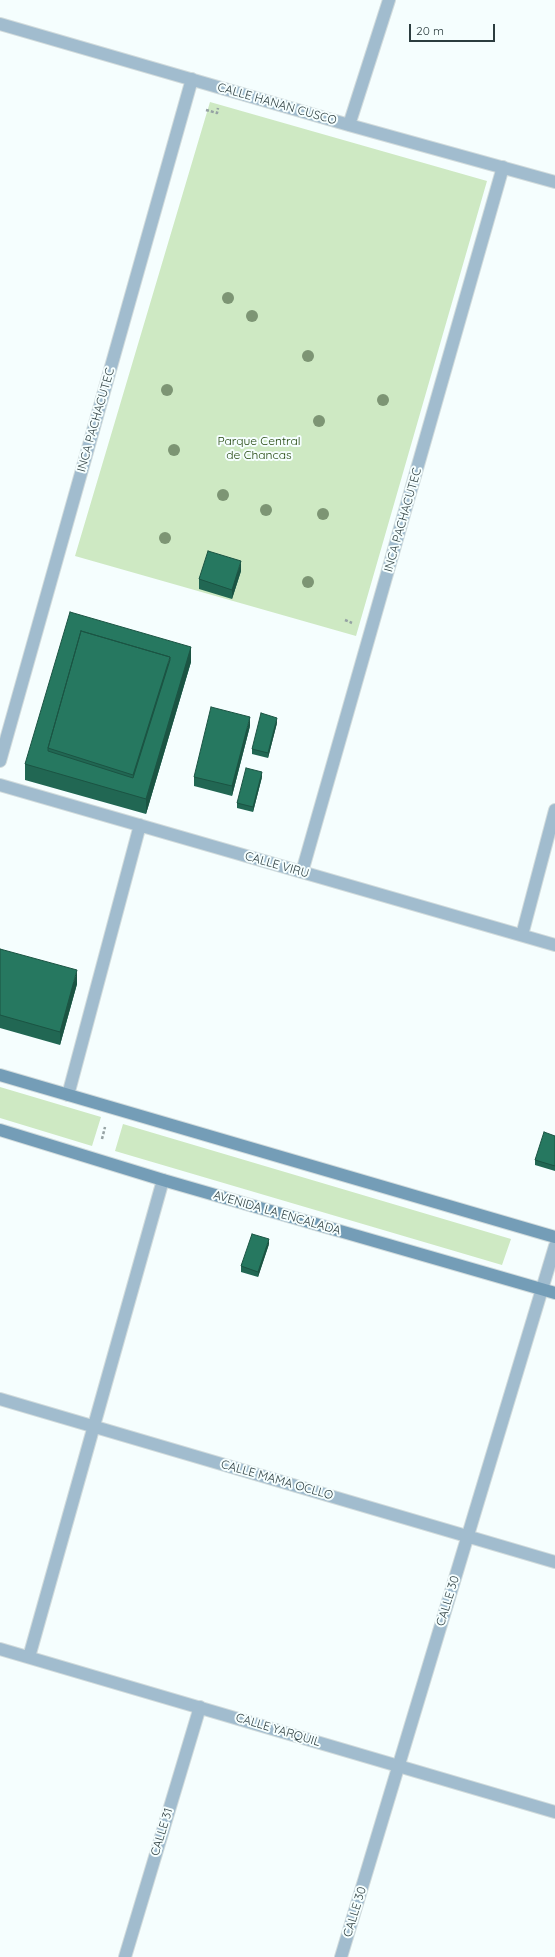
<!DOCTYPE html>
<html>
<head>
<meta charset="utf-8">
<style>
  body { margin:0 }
  #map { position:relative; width:555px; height:1957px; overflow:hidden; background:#f5fefe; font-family:Quicksand,sans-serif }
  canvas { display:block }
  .scale { position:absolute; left:409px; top:24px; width:86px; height:18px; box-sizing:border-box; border:2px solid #2c3d3f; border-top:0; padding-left:5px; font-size:12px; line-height:14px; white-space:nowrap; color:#2c3d3f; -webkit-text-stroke:3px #f5fefe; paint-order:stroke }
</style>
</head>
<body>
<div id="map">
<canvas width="555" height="1957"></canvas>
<div class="scale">20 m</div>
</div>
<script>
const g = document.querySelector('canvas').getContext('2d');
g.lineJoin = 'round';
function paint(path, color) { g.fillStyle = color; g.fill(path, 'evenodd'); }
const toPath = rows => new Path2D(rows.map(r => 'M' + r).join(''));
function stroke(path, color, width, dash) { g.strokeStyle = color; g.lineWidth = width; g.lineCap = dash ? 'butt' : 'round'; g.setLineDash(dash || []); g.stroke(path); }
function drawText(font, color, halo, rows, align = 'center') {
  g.font = font + ' Quicksand,sans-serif'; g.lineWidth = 4; g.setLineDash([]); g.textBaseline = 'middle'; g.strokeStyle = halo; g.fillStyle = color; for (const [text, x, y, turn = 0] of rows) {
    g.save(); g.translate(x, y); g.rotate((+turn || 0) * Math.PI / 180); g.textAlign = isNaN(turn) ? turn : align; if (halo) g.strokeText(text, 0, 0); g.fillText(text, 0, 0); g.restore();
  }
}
paint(toPath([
  [210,102,487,181,356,636,75,556],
  [0,1087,101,1117,92,1146,0,1118],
  [123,1124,511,1239,502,1265,115,1151]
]), '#cee9c3');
const street = toPath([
  [0,24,349,125,555,182],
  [349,125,389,0],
  [0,761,192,79],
  [0,785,555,945],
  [302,872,503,167],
  [522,935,555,810],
  [68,1095,140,825],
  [0,1399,555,1562],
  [0,1649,555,1812],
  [29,1657,163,1180],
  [125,1957,200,1707],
  [341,1957,555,1246]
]);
const secondary = toPath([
  [0,1075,555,1237],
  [0,1130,163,1180,555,1293]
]);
stroke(street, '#d1dbdc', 14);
stroke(secondary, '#d1dbdc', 14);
stroke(toPath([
  [206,110,217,113,218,108],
  [345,620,352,623],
  [102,1139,105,1127]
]), '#95a2a3', 2.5, [3, 2]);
stroke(street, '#a1bcce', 12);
stroke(secondary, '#749db7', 12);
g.fillStyle = '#7d9574';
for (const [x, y] of [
  [228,298],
  [252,316],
  [308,356],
  [167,390],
  [383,400],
  [319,421],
  [174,450],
  [223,495],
  [266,510],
  [323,514],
  [165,538],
  [308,582]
]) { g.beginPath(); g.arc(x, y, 6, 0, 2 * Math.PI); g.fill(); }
paint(toPath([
  [241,571,232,599,199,589,199,579],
  [191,647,191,662,146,814,25,780,25,764],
  [277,723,268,758,252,754,252,749],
  [250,726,232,796,194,786,194,777],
  [262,777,253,812,237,808,237,803],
  [0,949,77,984,60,1045,0,1028],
  [555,1136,555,1171,535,1165,535,1160],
  [269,1244,258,1277,241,1272,241,1266]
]), '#216753');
paint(toPath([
  [241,561,241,571,232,599,232,590],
  [191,647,191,662,146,814,146,799],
  [170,657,170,676,133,794,133,775],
  [250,717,250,726,232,796,232,786],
  [277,718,277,723,268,758,268,753],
  [262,772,262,777,253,812,253,807],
  [77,970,77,984,60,1045,60,1032],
  [269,1239,269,1244,258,1277,258,1272]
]), '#1b5443');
const building = toPath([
  [208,551,241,561,232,590,199,579,208,551],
  [70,612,191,647,146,799,25,764,70,612],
  [81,631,170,657,170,660,133,778,48,751,48,748,81,631],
  [81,631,170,657,133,775,48,748,81,631],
  [211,707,250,717,232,786,194,777,211,707],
  [261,713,277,718,268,753,252,749,261,713],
  [246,768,262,772,253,807,237,803,246,768],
  [0,949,77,970,60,1032,0,1015,0,949],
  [544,1132,555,1136,555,1166,535,1160,544,1132],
  [252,1234,269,1239,258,1272,241,1266,252,1234]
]);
paint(building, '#267860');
stroke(building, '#1b5443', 1);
drawText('12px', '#2c3d3f', '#f5fefe', [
  ["CALLE HANAN CUSCO",277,104,16],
  ["INCA PACHACUTEC",96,420,-74],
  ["INCA PACHACUTEC",403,520,-74],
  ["CALLE VIRU",277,865,16],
  ["AVENIDA LA ENCALADA",277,1213,16],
  ["CALLE MAMA OCLLO",277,1480,16],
  ["CALLE 30",448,1601,-73],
  ["CALLE YARQUIL",278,1730,17],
  ["CALLE 31",162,1832,-73],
  ["CALLE 30",355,1912,-73]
]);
drawText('12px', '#1a3f04', '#f5fefe', [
  ["Parque Central",259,441],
  ["de Chancas",259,455]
]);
</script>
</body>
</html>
